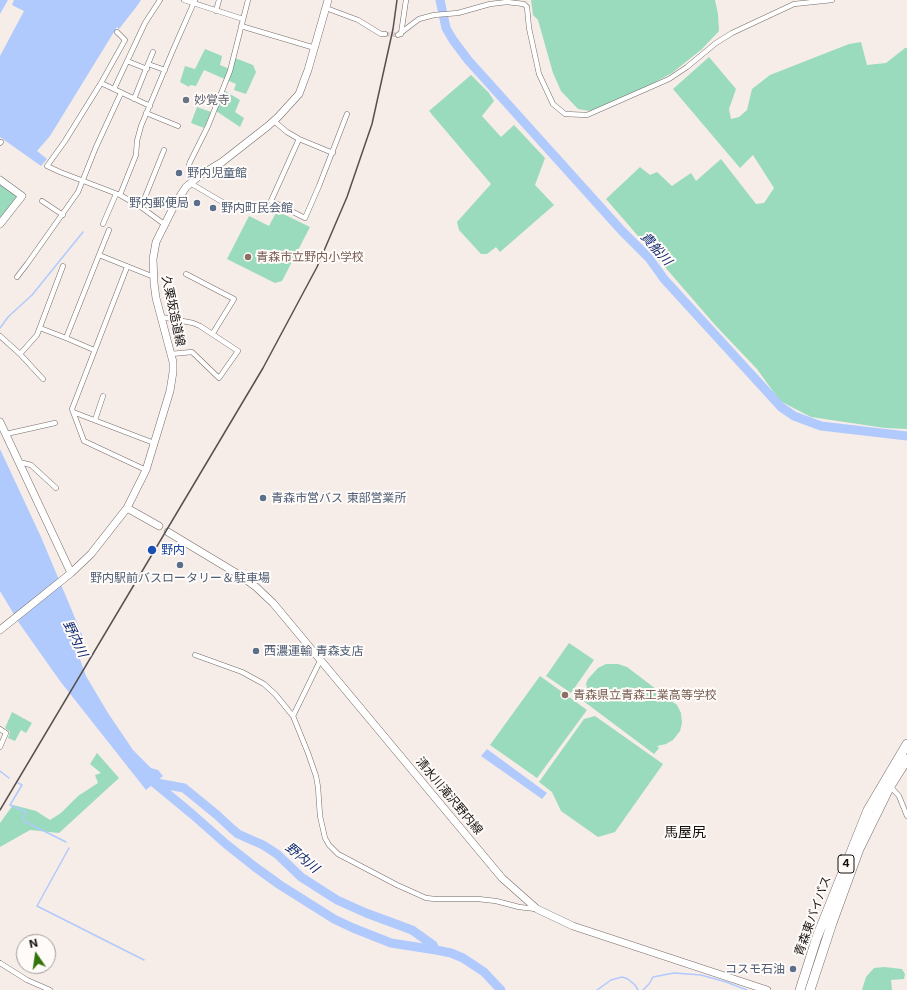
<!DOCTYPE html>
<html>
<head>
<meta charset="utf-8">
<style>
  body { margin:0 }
  #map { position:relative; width:907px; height:990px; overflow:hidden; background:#f6ece8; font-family:Inter,sans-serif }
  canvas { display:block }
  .north { position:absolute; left:16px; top:934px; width:40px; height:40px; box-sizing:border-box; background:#fffbf9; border:1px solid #a19d9b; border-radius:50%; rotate:347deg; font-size:11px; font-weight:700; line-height:16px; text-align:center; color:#13100f }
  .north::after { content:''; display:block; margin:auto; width:14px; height:18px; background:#33730d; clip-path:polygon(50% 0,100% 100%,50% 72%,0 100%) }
</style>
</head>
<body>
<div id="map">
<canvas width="907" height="990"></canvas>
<div class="north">N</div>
</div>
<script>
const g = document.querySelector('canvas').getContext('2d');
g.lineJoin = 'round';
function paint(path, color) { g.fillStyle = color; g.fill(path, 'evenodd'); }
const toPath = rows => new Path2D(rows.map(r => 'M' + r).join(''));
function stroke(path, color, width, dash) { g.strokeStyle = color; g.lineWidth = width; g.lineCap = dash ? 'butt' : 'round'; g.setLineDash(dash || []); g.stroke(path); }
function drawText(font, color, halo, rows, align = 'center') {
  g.font = font + ' Inter,"Noto Sans JP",sans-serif'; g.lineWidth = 4; g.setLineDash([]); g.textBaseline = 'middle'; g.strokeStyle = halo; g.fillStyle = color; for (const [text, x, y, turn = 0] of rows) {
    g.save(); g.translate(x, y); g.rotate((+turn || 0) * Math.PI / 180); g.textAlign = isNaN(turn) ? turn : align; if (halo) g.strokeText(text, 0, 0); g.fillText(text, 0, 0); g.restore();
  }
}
paint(toPath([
  [531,0,715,0,718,14,719,31,702,49,672,73,639,91,605,106,590,111,578,109,561,91,553,73,538,20,533,15],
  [861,42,867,65,886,63,905,48,907,48,907,429,885,428,811,417,780,401,757,369,716,326,606,199,640,167,650,175,657,172,672,186,691,173,696,181,721,159,756,204,764,203,774,188,753,155,740,168,673,89,709,57,736,89,729,109,731,119,739,117,747,110,752,89,770,75,849,44],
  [205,49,222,56,220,65,232,70,235,58,253,65,256,72,246,94,234,90,236,84,204,70,196,86,190,85,189,87,180,82,185,66,195,69],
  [471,75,489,93,494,101,482,116,501,137,514,125,545,158,535,185,554,205,500,252,496,247,487,254,481,254,459,230,457,222,491,184,429,111],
  [225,91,240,100,235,112,244,118,240,127,216,111],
  [197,107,211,112,204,128,191,123],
  [0,183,16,195,17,198,0,220],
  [277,211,310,227,282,281,275,283,227,259,249,216,269,226],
  [569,643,594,660,571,693,546,676],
  [606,664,618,664,627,667,677,705,681,713,682,723,680,731,673,740,666,744,657,746,659,748,654,754,582,700,589,695,586,684,588,679,598,668],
  [540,676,587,710,537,778,490,745],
  [12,712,32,723,26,733,21,730,15,741,8,738,10,732,5,728],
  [595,716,663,764,615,832,598,837,561,811,552,792,539,782,584,719],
  [97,753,119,778,59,833,30,830,0,847,0,823,13,805,36,811,50,820,61,813,78,796,98,783,95,775,101,773,90,764],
  [884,967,902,969,905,974,904,979,891,980,892,990,862,990,866,977,874,968]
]), '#9adbbd');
paint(toPath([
  [0,0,141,0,137,6,119,29,117,27,50,136,37,151,47,159,41,166,0,137],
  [0,449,41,537,83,637,83,643,77,651,86,676,108,713,133,750,151,768,158,770,163,776,146,790,60,681,19,623,0,591],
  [487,749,547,793,542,799,481,756]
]), '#b1cafd');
paint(toPath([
  [8,0,14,0,12,5,24,11,0,56,0,14]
]), '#f6ece8');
stroke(toPath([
  [0,328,8,317,32,295,83,232],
  [0,771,9,778],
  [18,783,22,785,10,805,26,812,23,817,24,821,66,842],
  [69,848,37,906,144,960],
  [597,990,611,980,622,977,628,979,635,985,638,990],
  [643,990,649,984,653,977,674,973,701,975,726,982,747,990]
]), '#b1cafd', 1.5);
stroke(toPath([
  [440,0,446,28,453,40,468,60,622,231,649,258,664,279,781,407,794,416,821,426,907,436],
  [146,776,192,814,226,844,255,867,280,885,334,919,353,928,391,943,436,950,451,953,463,958,484,972,501,990],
  [157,783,184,788,217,815,231,828,238,834,263,845,277,854,301,877,337,900,366,913,412,930,433,945,436,950]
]), '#b1cafd', 9);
stroke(toPath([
  [385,34,398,35]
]), '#d4cbc7', 4.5, [4.5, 2]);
const street = toPath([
  [184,0,243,19],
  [326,8,358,20,381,34,385,34],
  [216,11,219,0],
  [241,26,315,48],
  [401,34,406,0],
  [398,35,419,19,434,15,458,13,490,4,507,2,524,4,527,7,529,28,539,74,553,104,565,114,587,115,669,79,687,67,716,43,732,33,794,4,832,0],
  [127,61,147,69],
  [148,64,153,52],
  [101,83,125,40,117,32],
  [114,89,145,23,160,0],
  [134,99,148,64,165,70],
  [150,106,101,83,65,141,47,166,60,172,120,195,141,207,164,224],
  [146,113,178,126],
  [274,121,287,132,299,139,333,153],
  [299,139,271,201,305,218,319,186,347,114],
  [0,143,1,142],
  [194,180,189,165,190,162,208,126,230,71,248,0],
  [190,183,231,207],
  [120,195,136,155,137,141,141,126,173,50,195,0],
  [42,201,63,215],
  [141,207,164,150],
  [103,224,116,194],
  [99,255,109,230],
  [127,267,72,409,84,441,146,470],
  [186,274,234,299,213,333],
  [17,277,27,264,78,192,96,147,121,93],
  [161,317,193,323,200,326,238,351,219,378,192,352,171,354],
  [40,328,66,338,94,350],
  [0,336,20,354,43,379],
  [66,338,99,255,149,275,154,276],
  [20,354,37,335,63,266],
  [73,412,154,443],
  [95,420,103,396],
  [6,434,55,423],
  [19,462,31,465,56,488],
  [195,655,242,672,264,684,275,694,293,716,308,753,316,776,318,787,320,816,325,838,329,845,338,854,397,885,426,898,435,899,478,899,496,901,519,907,536,909],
  [293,716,320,661],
  [0,729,6,733,0,747],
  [890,786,899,796,907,816],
  [0,963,27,980,50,990]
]);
const secondary = toPath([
  [0,180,22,196,0,224],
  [0,422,71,573],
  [127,508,159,526],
  [168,532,241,576,256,587,273,603,502,878,537,909,573,926,767,990],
  [0,630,71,573,91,554,127,508,146,470,170,391,173,372,173,362,156,298,154,283,153,259,156,242,175,204,186,187,199,176,222,162,268,126,278,117,299,94,308,70,328,0]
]);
const highway = toPath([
  [800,990,817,937,868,810,907,744],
  [810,990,832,923,859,849,890,786,907,759]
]);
stroke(street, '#756c69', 5.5);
stroke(secondary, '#756c69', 8);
stroke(highway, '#756c69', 10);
stroke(street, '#fff', 4.5);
stroke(secondary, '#fff', 7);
stroke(highway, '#fff', 9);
stroke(toPath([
  [0,810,263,368,317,267,347,197,372,124,393,29,397,0]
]), '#565150', 1.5);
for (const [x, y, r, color] of [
  [186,100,4,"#6b7280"],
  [179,173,4,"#5c6f8a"],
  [197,203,4,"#5c6f8a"],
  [213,208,4,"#5c6f8a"],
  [248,257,4,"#8d6e63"],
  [263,498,4,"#5c6f8a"],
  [152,550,5,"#1a4fb4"],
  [180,565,4,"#5c6f8a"],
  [256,651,4,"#5c6f8a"],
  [565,695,4,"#8d6e63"],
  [793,969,4,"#5c6f8a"]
]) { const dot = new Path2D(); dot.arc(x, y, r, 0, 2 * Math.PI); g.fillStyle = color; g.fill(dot); stroke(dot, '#fffbf9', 1.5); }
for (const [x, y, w] of [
  [846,864,16]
]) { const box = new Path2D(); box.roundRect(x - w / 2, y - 9, w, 18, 3); g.fillStyle = '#fffbf9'; g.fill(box); stroke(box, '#13100f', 1); }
drawText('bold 11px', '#13100f', null, [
  ["4",846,864]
]);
drawText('12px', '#5b616d', '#fffbf9', [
  ["妙覚寺",194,100]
], 'left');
drawText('12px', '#4e5e75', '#fffbf9', [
  ["野内児童館",187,173],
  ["野内郵便局",189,203,"right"],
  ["野内町民会館",221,208],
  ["青森市営バス 東部営業所",271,498],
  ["野内駅前バスロータリー＆駐車場",180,578,"center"],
  ["西濃運輸 青森支店",264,651],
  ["コスモ石油",785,969,"right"]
], 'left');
drawText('12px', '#785e54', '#fffbf9', [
  ["青森市立野内小学校",256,257],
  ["青森県立青森工業高等学校",573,695]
], 'left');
drawText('12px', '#13100f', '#fffbf9', [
  ["久栗坂造道線",173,311,78],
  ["清水川滝沢野内線",449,796,50],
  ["青森東バイパス",813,916,-70]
]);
drawText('12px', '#164399', '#fffbf9', [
  ["野内",161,550]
], 'left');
drawText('italic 13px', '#0d276d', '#fffbf9', [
  ["貴船川",656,249,48],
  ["野内川",75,639,64],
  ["野内川",302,858,39]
]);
drawText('14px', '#13100f', '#fffbf9', [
  ["馬屋尻",685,833]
]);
</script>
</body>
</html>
